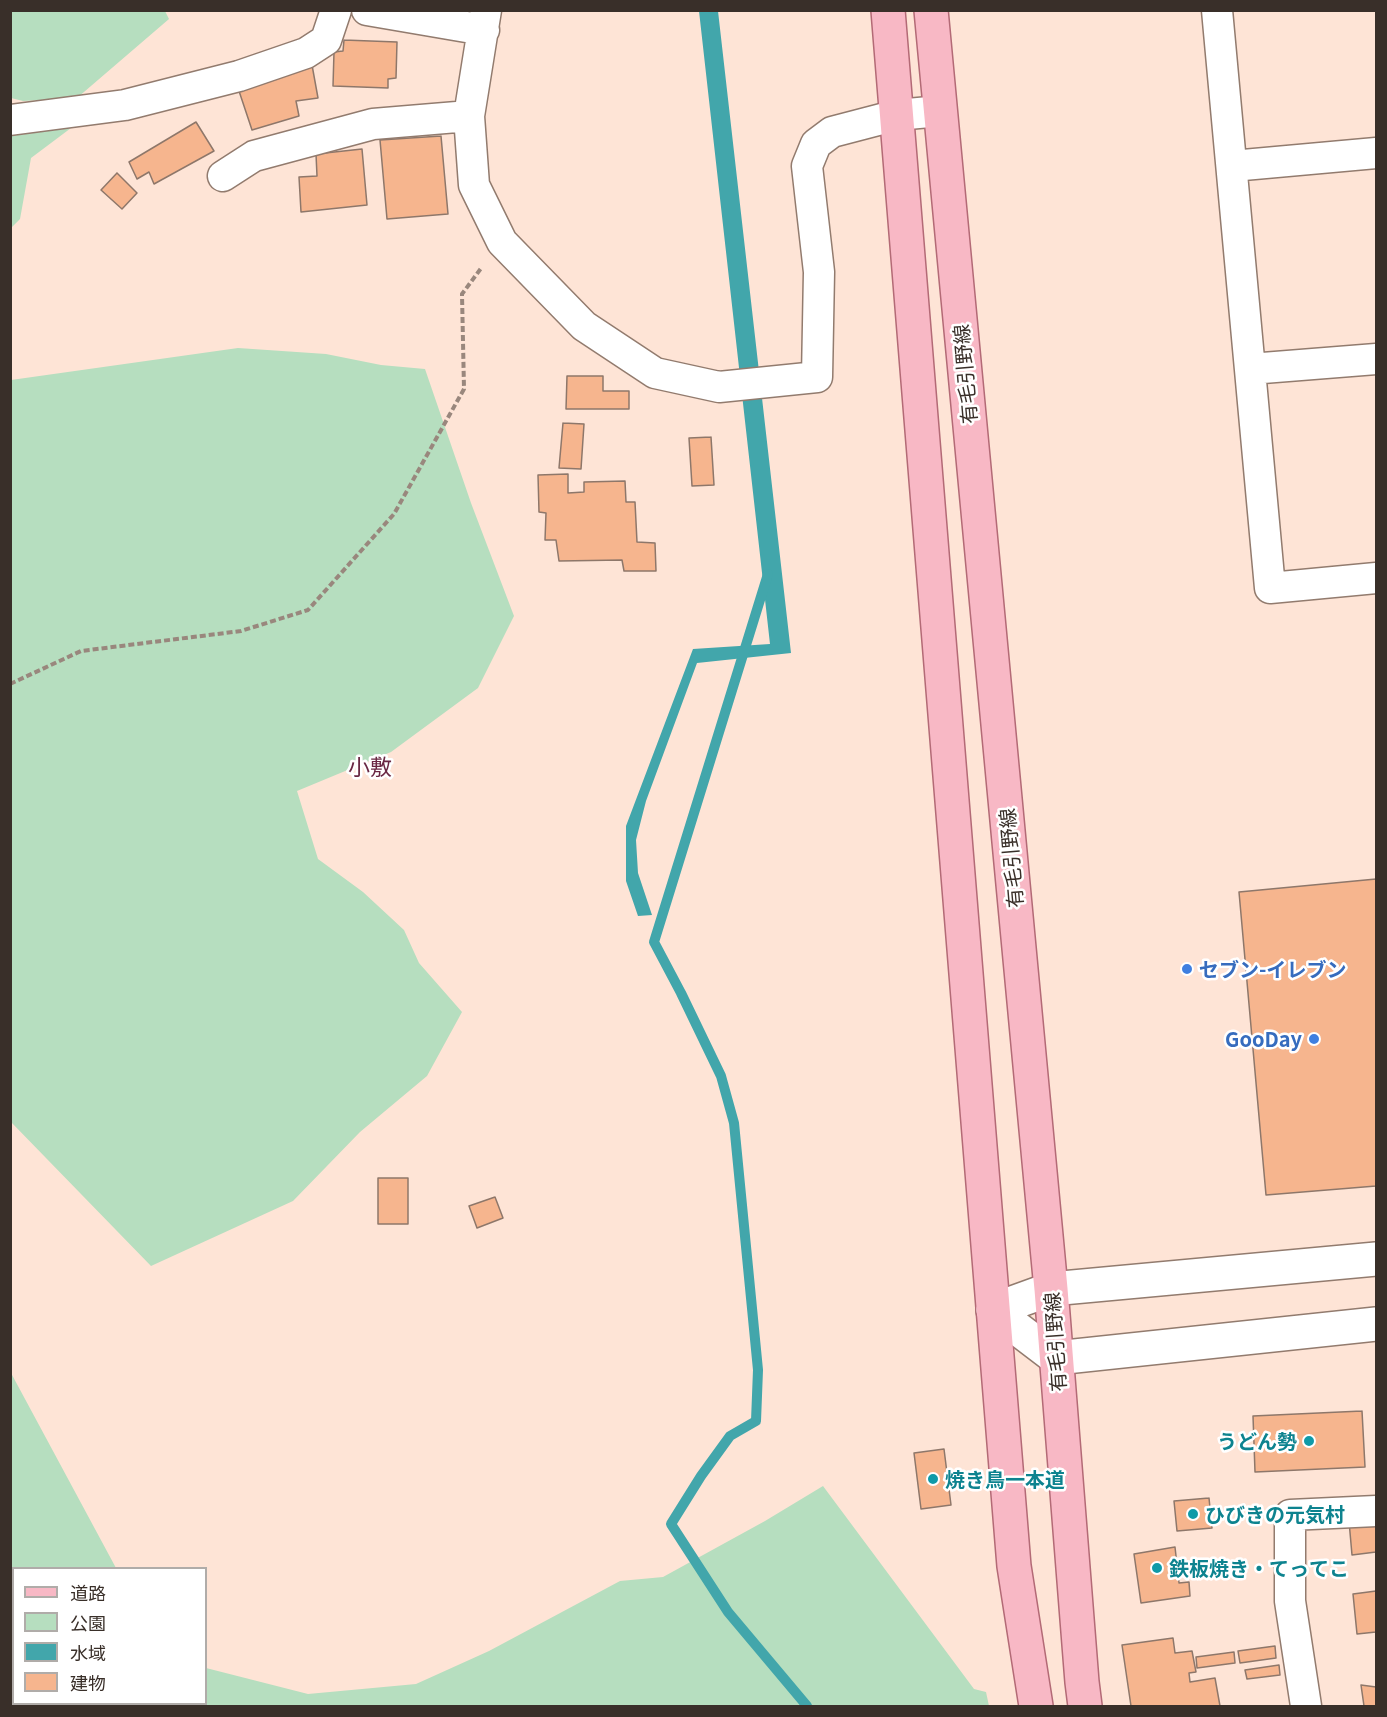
<!DOCTYPE html>
<html>
<head>
<meta charset="utf-8">
<style>
  body { margin:0 }
  #map { position:relative; width:1387px; height:1717px; overflow:hidden; background:#fee4d6; font-family:Georgia,"Noto Sans JP",serif }
  canvas { display:block }
  .frame { position:absolute; inset:0; border:12px solid #392f29; pointer-events:none }
  .legend { position:absolute; left:12px; top:1567px; width:195px; height:138px; box-sizing:border-box; background:#fff; border:2px solid #b0aca9; margin:0; padding:8px 10px; list-style:none; font-size:18px; color:#392f29 }
  .legend li { display:flex; align-items:center; gap:12px; height:30px }
  .legend b { width:30px; border:2px solid #b0aca9 }
</style>
</head>
<body>
<div id="map">
<canvas width="1387" height="1717"></canvas>
<div class="frame"></div>
<ul class="legend">
<li><b style="height:8px;background:#f8b8c5"></b>道路</li>
<li><b style="height:16px;background:#b6debf"></b>公園</li>
<li><b style="height:16px;background:#42a6ab"></b>水域</li>
<li><b style="height:16px;background:#f6b58e"></b>建物</li>
</ul>
</div>
<script>
const g = document.querySelector('canvas').getContext('2d');
g.lineJoin = 'round';
function paint(path, color) { g.fillStyle = color; g.fill(path, 'evenodd'); }
const toPath = rows => new Path2D(rows.map(r => 'M' + r).join(''));
function stroke(path, color, width, dash) { g.strokeStyle = color; g.lineWidth = width; g.lineCap = dash ? 'butt' : 'round'; g.setLineDash(dash || []); g.stroke(path); }
function drawText(font, color, halo, rows, align = 'center') {
  g.font = font + ' Georgia,"Noto Sans JP",serif'; g.lineWidth = 5; g.setLineDash([]); g.textBaseline = 'middle'; g.strokeStyle = halo; g.fillStyle = color; for (const [text, x, y, turn = 0] of rows) {
    g.save(); g.translate(x, y); g.rotate((+turn || 0) * Math.PI / 180); g.textAlign = isNaN(turn) ? turn : align; if (halo) g.strokeText(text, 0, 0); g.fillText(text, 0, 0); g.restore();
  }
}
paint(toPath([
  [11,11,165,11,169,19,77,98,23,101,11,98],
  [71,128,31,158,20,219,11,228,11,136],
  [238,348,326,354,381,365,425,369,471,503,514,616,478,688,391,752,297,791,318,859,363,892,404,930,419,963,462,1012,427,1076,360,1132,293,1201,151,1266,11,1122,11,380],
  [11,1373,116,1568,14,1568,14,1704,206,1704,206,1668,308,1694,416,1684,489,1651,620,1581,663,1577,765,1521,823,1486,974,1689,986,1692,989,1706,11,1706]
]), '#b6debf');
paint(toPath([
  [699,11,718,11,791,653,697,663,646,801,636,840,638,873,652,915,638,916,626,881,626,826,693,649,770,644]
]), '#42a6ab');
stroke(toPath([
  [768,574,654,942,681,993,721,1076,734,1123,758,1370,756,1421,730,1436,701,1476,671,1524,728,1612,807,1706]
]), '#42a6ab', 10);
const building = toPath([
  [344,40,397,42,396,78,388,79,388,88,333,86,334,52,343,51,344,40],
  [312,65,318,98,296,101,299,116,252,130,237,85,312,65],
  [196,122,214,151,154,184,149,172,137,179,129,162,196,122],
  [441,136,448,214,387,219,380,140,441,136],
  [362,149,367,205,301,212,299,177,317,176,316,154,362,149],
  [117,173,137,193,122,209,101,190,117,173],
  [567,376,603,376,603,391,629,391,629,409,566,409,567,376],
  [563,423,584,424,581,469,559,468,563,423],
  [711,437,714,485,692,486,689,438,711,437],
  [568,474,568,493,584,492,584,482,625,481,626,502,635,502,637,542,655,543,656,571,624,571,622,560,559,561,556,540,545,540,546,513,539,512,538,475,568,474],
  [1376,879,1376,1186,1266,1195,1239,892,1376,879],
  [378,1178,408,1178,408,1224,378,1224,378,1178],
  [495,1197,503,1218,477,1228,469,1206,495,1197],
  [1362,1411,1365,1467,1255,1472,1253,1416,1362,1411],
  [944,1449,951,1505,921,1509,914,1453,944,1449],
  [1209,1498,1212,1528,1177,1531,1174,1501,1209,1498],
  [1376,1507,1376,1552,1352,1555,1348,1510,1376,1507],
  [1175,1547,1179,1583,1189,1582,1190,1596,1141,1603,1134,1554,1175,1547],
  [1376,1591,1376,1632,1357,1634,1353,1594,1376,1591],
  [1173,1638,1175,1653,1192,1651,1196,1672,1189,1673,1190,1682,1215,1678,1220,1706,1131,1706,1122,1645,1173,1638],
  [1275,1646,1276,1658,1240,1663,1238,1651,1275,1646],
  [1234,1652,1235,1663,1197,1668,1196,1657,1234,1652],
  [1279,1665,1280,1675,1247,1679,1245,1670,1279,1665],
  [1361,1685,1376,1687,1376,1706,1364,1706,1361,1685]
]);
paint(building, '#f6b58e');
stroke(building, '#8e776a', 1.5);
const minor = toPath([
  [367,10,484,30],
  [486,10,469,116,474,185,502,242,584,326,655,373,719,387,817,377,819,272,807,166,816,144,832,132,897,115,940,111],
  [1217,10,1270,588,1376,578],
  [10,120,125,105,239,76,306,53,326,40,336,10],
  [1232,166,1376,153],
  [223,176,254,156,373,124,469,116],
  [1250,369,1376,359],
  [1306,1706,1290,1601,1290,1515,1376,1511]
]);
const tertiary = toPath([
  [993,1310,1056,1358,1376,1324],
  [993,1310,1051,1289,1376,1259]
]);
const primary = toPath([
  [888,10,1014,1566,1036,1706],
  [931,10,1051,1289,1082,1682,1085,1706]
]);
stroke(minor, '#927b6e', 33);
stroke(tertiary, '#927b6e', 36);
stroke(primary, '#b36a76', 36);
stroke(toPath([
  [10,684,81,651,241,631,308,610,394,514,464,389,462,294,482,267]
]), '#99877d', 4, [6, 3]);
stroke(minor, '#fff', 30);
stroke(tertiary, '#fff', 33);
stroke(primary, '#f8b8c5', 33);
for (const [x, y, r, color] of [
  [1187,969,6,"#3f7fe0"],
  [1314,1039,6,"#3f7fe0"],
  [1309,1441,6,"#0f9aa8"],
  [933,1479,6,"#0f9aa8"],
  [1193,1514,6,"#0f9aa8"],
  [1157,1568,6,"#0f9aa8"]
]) { const dot = new Path2D(); dot.arc(x, y, r, 0, 2 * Math.PI); g.fillStyle = color; g.fill(dot); stroke(dot, '#fff', 2); }
drawText('20px', '#392f29', '#fff', [
  ["有毛引野線",965,374,-95],
  ["有毛引野線",1011,858,-95],
  ["有毛引野線",1055,1342,-94]
]);
drawText('bold 20px', '#366cbe', '#fff', [
  ["セブン-イレブン",1199,969],
  ["GooDay",1302,1039,"right"]
], 'left');
drawText('bold 20px', '#0d838f', '#fff', [
  ["うどん勢",1297,1441,"right"],
  ["焼き鳥一本道",945,1479],
  ["ひびきの元気村",1205,1514],
  ["鉄板焼き・てってこ",1169,1568]
], 'left');
drawText('22px', '#692743', '#fff', [
  ["小敷",370,767]
]);
</script>
</body>
</html>
